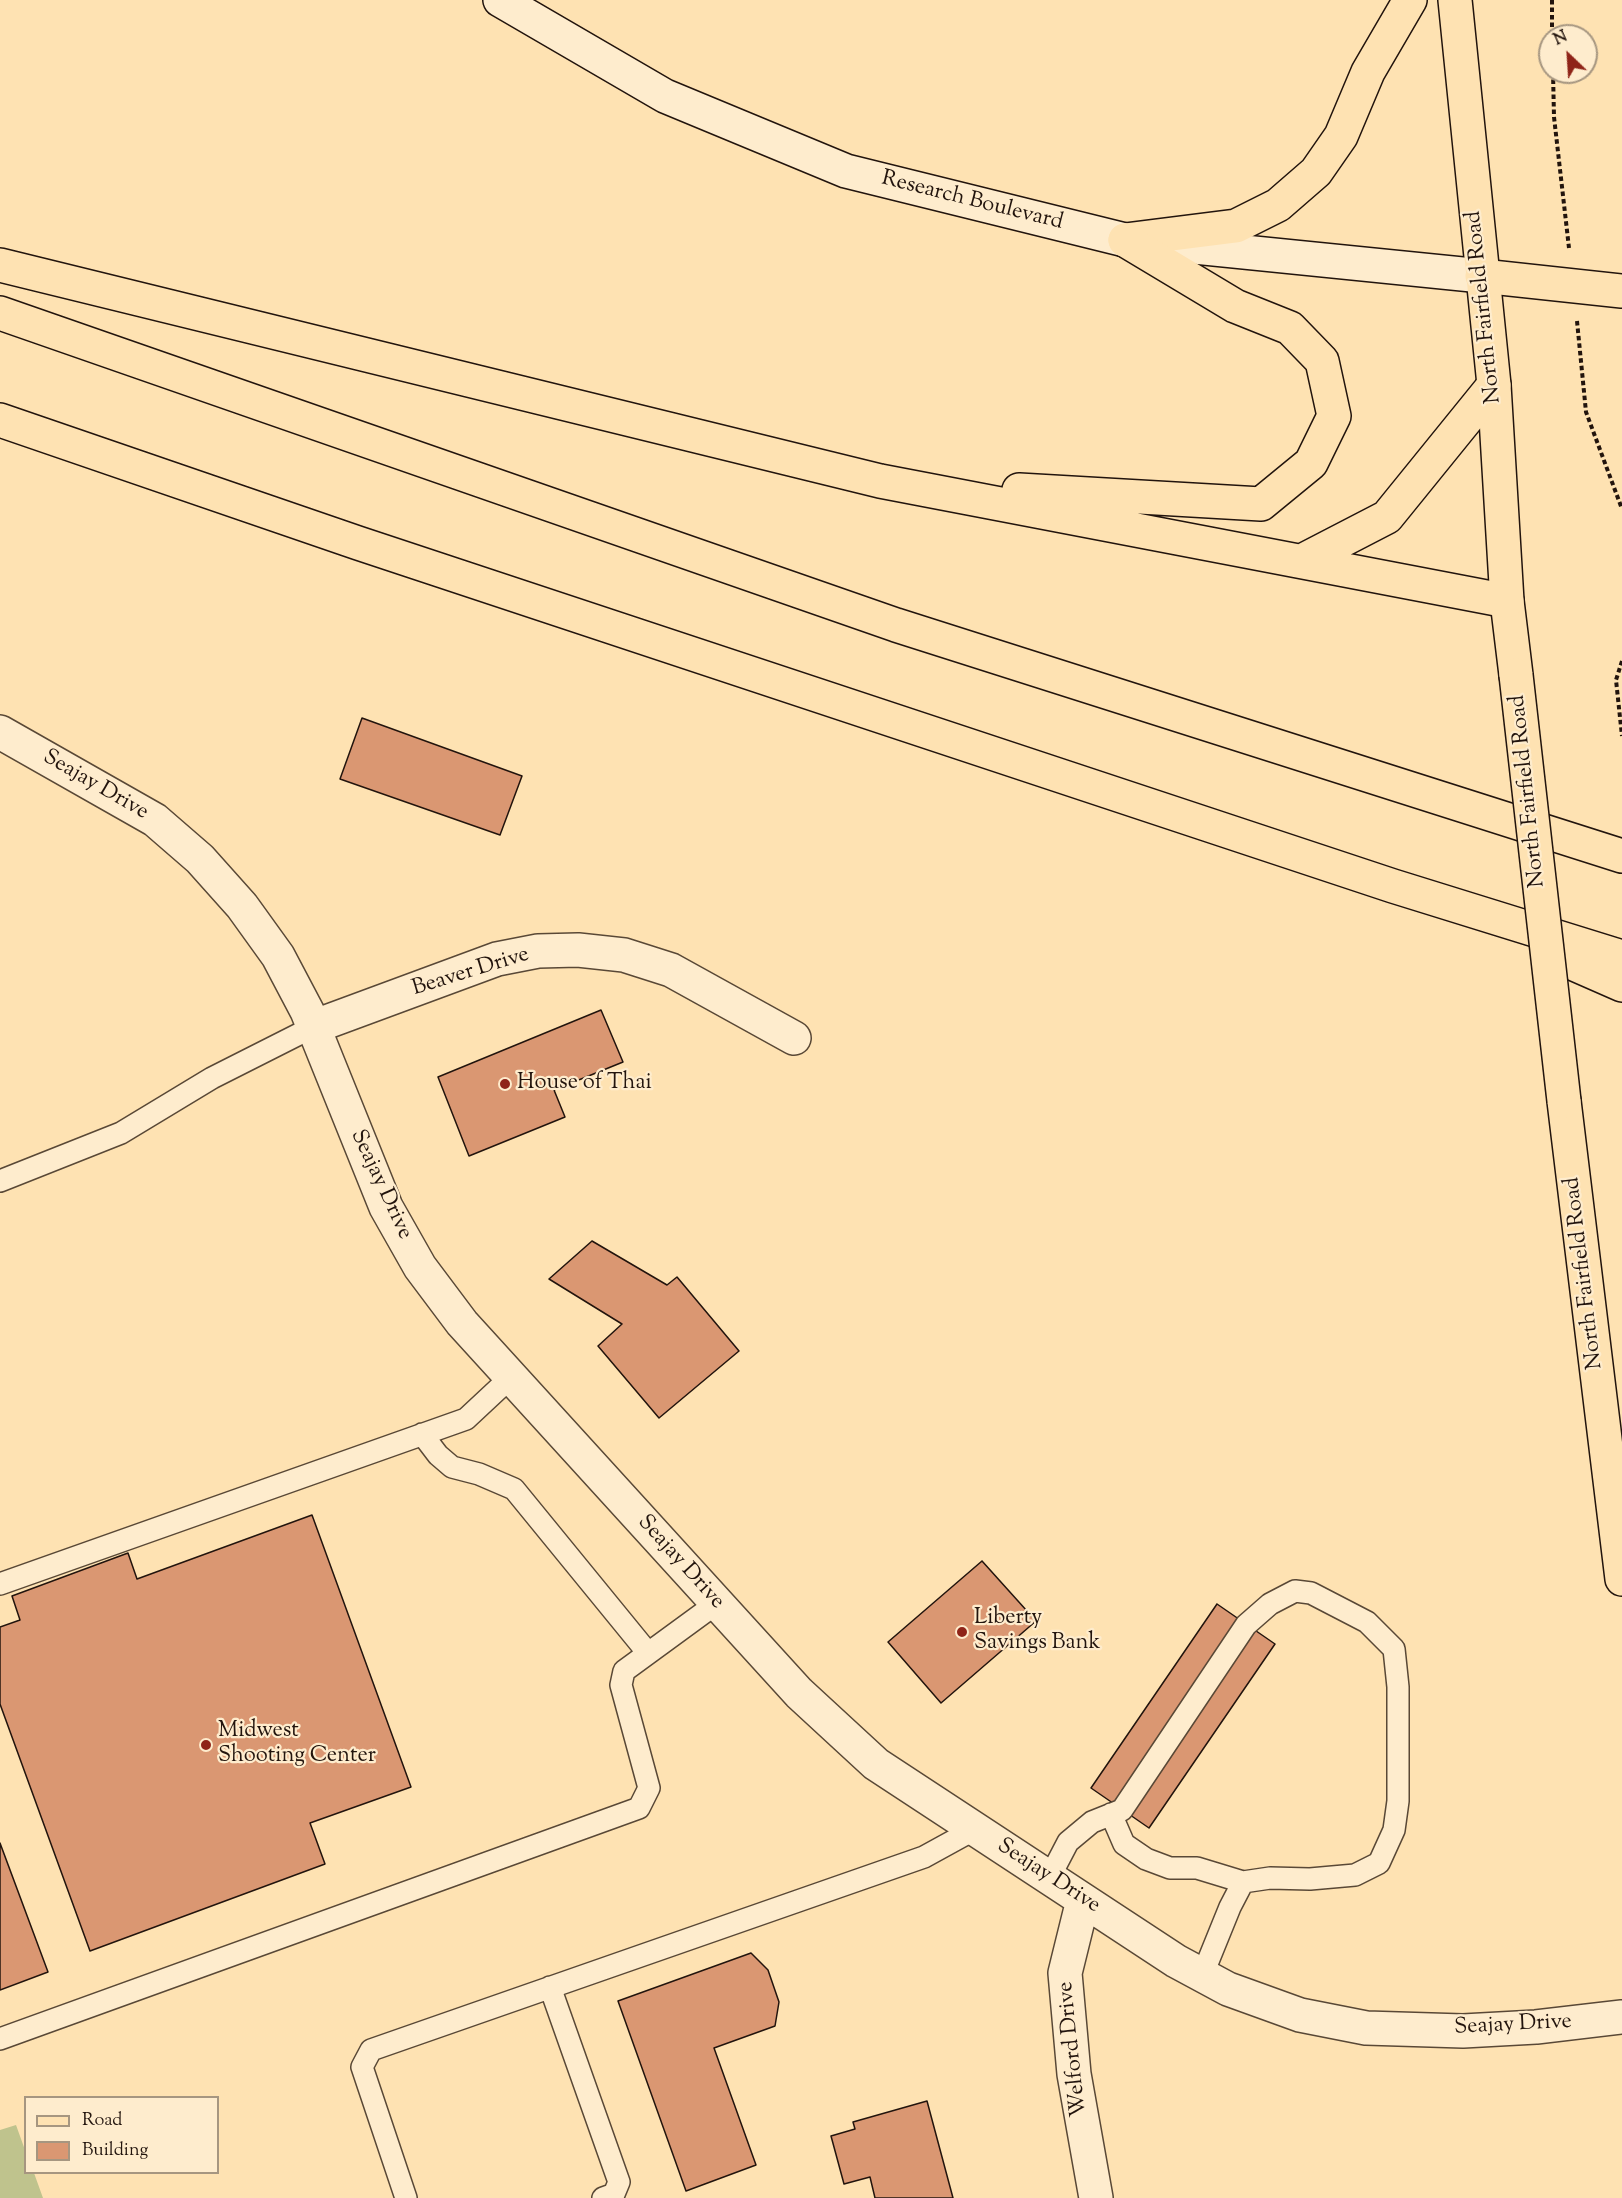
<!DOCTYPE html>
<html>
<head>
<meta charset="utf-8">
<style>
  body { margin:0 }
  #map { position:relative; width:1622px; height:2198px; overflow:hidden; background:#fee2b2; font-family:"Sorts Mill Goudy",serif }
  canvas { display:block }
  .legend { position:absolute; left:24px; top:2096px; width:195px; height:78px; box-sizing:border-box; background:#feeccd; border:2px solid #a69680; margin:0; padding:8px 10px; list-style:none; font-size:18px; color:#22140d }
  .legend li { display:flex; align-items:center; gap:12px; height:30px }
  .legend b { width:30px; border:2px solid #a69680 }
  .north { position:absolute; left:1538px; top:24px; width:60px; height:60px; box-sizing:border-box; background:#feeccd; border:2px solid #a69680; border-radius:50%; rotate:335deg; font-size:16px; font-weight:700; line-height:24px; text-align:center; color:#22140d }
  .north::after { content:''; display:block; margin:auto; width:21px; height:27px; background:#8f2418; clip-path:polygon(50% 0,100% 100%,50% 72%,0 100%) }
</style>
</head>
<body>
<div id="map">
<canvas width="1622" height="2198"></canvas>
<ul class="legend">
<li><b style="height:8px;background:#fee2b2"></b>Road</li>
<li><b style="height:16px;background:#da9772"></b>Building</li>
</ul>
<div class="north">N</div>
</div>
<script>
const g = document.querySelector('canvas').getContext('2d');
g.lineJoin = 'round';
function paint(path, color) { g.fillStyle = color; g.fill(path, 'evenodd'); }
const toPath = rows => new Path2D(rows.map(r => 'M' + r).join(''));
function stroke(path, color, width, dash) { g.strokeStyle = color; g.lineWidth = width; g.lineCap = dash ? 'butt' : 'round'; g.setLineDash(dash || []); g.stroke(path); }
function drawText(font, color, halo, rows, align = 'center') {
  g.font = font + ' "Sorts Mill Goudy",serif'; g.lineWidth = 4.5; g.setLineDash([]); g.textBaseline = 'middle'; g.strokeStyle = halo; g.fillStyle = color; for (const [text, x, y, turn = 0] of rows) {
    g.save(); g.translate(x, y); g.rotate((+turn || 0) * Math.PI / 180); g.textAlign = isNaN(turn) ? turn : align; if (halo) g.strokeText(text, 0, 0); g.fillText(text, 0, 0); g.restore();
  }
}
paint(toPath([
  [16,2125,25,2150,26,2172,34,2173,43,2198,0,2198,0,2130]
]), '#bfc38d');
const building = toPath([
  [362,718,522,776,500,835,340,779,362,718],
  [601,1010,623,1062,554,1090,565,1117,469,1156,438,1077,601,1010],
  [592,1241,667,1285,677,1277,739,1351,659,1418,598,1346,622,1324,549,1279,592,1241],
  [312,1515,411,1787,310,1823,325,1864,90,1951,0,1704,0,1627,20,1620,12,1596,128,1553,137,1579,312,1515],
  [982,1561,1036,1621,941,1703,888,1642,982,1561],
  [1217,1604,1275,1644,1149,1828,1091,1788,1217,1604],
  [0,1843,48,1972,0,1990,0,1843],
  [751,1953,768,1970,779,2002,775,2026,714,2048,756,2165,686,2191,618,2001,751,1953],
  [927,2101,953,2198,875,2198,870,2177,844,2184,831,2136,855,2129,853,2122,927,2101]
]);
paint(building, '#da9772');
stroke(building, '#22140d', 1.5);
const service = toPath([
  [0,1181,121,1133,212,1078,313,1027],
  [422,1434,438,1455,452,1467,479,1474,514,1489,648,1653],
  [0,1584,466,1419,511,1377],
  [1111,1814,1124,1844,1146,1859,1170,1868,1197,1868,1243,1882],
  [1052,1880,1056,1865,1068,1842,1092,1822,1122,1810,1246,1625,1270,1604,1295,1591,1311,1593,1367,1622,1394,1649,1398,1687,1398,1801,1394,1830,1379,1863,1355,1875,1310,1879,1270,1878,1243,1882,1230,1907,1202,1976],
  [550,1987,619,2182,614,2194,603,2198],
  [0,2039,639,1808,649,1788,621,1685,624,1671,717,1603],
  [406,2198,362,2067,371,2050,924,1857,975,1829]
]);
const minor = toPath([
  [0,732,155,820,200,859,242,906,278,956,307,1011,386,1207,420,1267,462,1323,799,1693,876,1764,1176,1961,1228,1989,1300,2015,1366,2028,1463,2031,1536,2027,1622,2017],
  [313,1027,497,959,538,951,578,950,624,955,671,970,794,1038],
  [1083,1900,1065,1973,1074,2074,1096,2198]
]);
const secondary = toPath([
  [500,0,665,96,846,171,1125,240,1482,276]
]);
const primary = toPath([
  [1455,0,1494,385,1507,601,1516,675],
  [1125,240,1236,226,1278,205,1316,172,1341,136,1368,72,1410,0],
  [1564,1101,1622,1579]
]);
const motorway = toPath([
  [0,265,880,481,1507,601],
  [1482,276,1622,291],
  [0,313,896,625,1622,856],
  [0,420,358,543,1393,886,1622,957],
  [1019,490,1261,504,1311,463,1334,416,1322,361,1290,328,1235,306,1125,240],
  [1302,561,1387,517,1494,385],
  [1549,953,1622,985]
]);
stroke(service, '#594836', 24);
stroke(minor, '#594836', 36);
stroke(secondary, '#22140d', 36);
stroke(primary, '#22140d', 36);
stroke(motorway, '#22140d', 36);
stroke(toPath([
  [1552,0,1552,36],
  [1553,72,1554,117,1569,248],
  [1577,321,1586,412,1622,509],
  [1622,661,1616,680,1622,736]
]), '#22140d', 4, [4.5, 3]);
stroke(service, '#feeccd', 21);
stroke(minor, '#feeccd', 33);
stroke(secondary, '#feeccd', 33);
stroke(primary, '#fee2b2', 33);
stroke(motorway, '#fee2b2', 33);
const primaryBridge = toPath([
  [1516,675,1564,1101]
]);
stroke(primaryBridge, '#22140d', 36, []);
stroke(primaryBridge, '#fee2b2', 33);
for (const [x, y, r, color] of [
  [505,1084,6,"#8f2418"],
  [962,1632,6,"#8f2418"],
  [206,1745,6,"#8f2418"]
]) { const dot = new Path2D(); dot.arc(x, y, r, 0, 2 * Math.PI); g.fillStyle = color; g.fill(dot); stroke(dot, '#feeccd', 2); }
drawText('22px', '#22140d', '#feeccd', [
  ["Research Boulevard",972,202,14],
  ["North Fairfield Road",1485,307,-96],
  ["Seajay Drive",95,786,30],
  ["North Fairfield Road",1529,791,-96],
  ["Beaver Drive",471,973,-17],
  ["Seajay Drive",380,1185,65],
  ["North Fairfield Road",1585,1273,-97],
  ["Seajay Drive",680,1563,48],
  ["Seajay Drive",1048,1877,33],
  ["Seajay Drive",1513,2026,-3],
  ["Welford Drive",1074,2049,-96]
]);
drawText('22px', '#22140d', '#feeccd', [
  ["House of Thai",517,1084],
  ["Liberty",974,1619],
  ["Savings Bank",974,1644],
  ["Midwest",218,1732],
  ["Shooting Center",218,1757]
], 'left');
</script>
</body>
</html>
